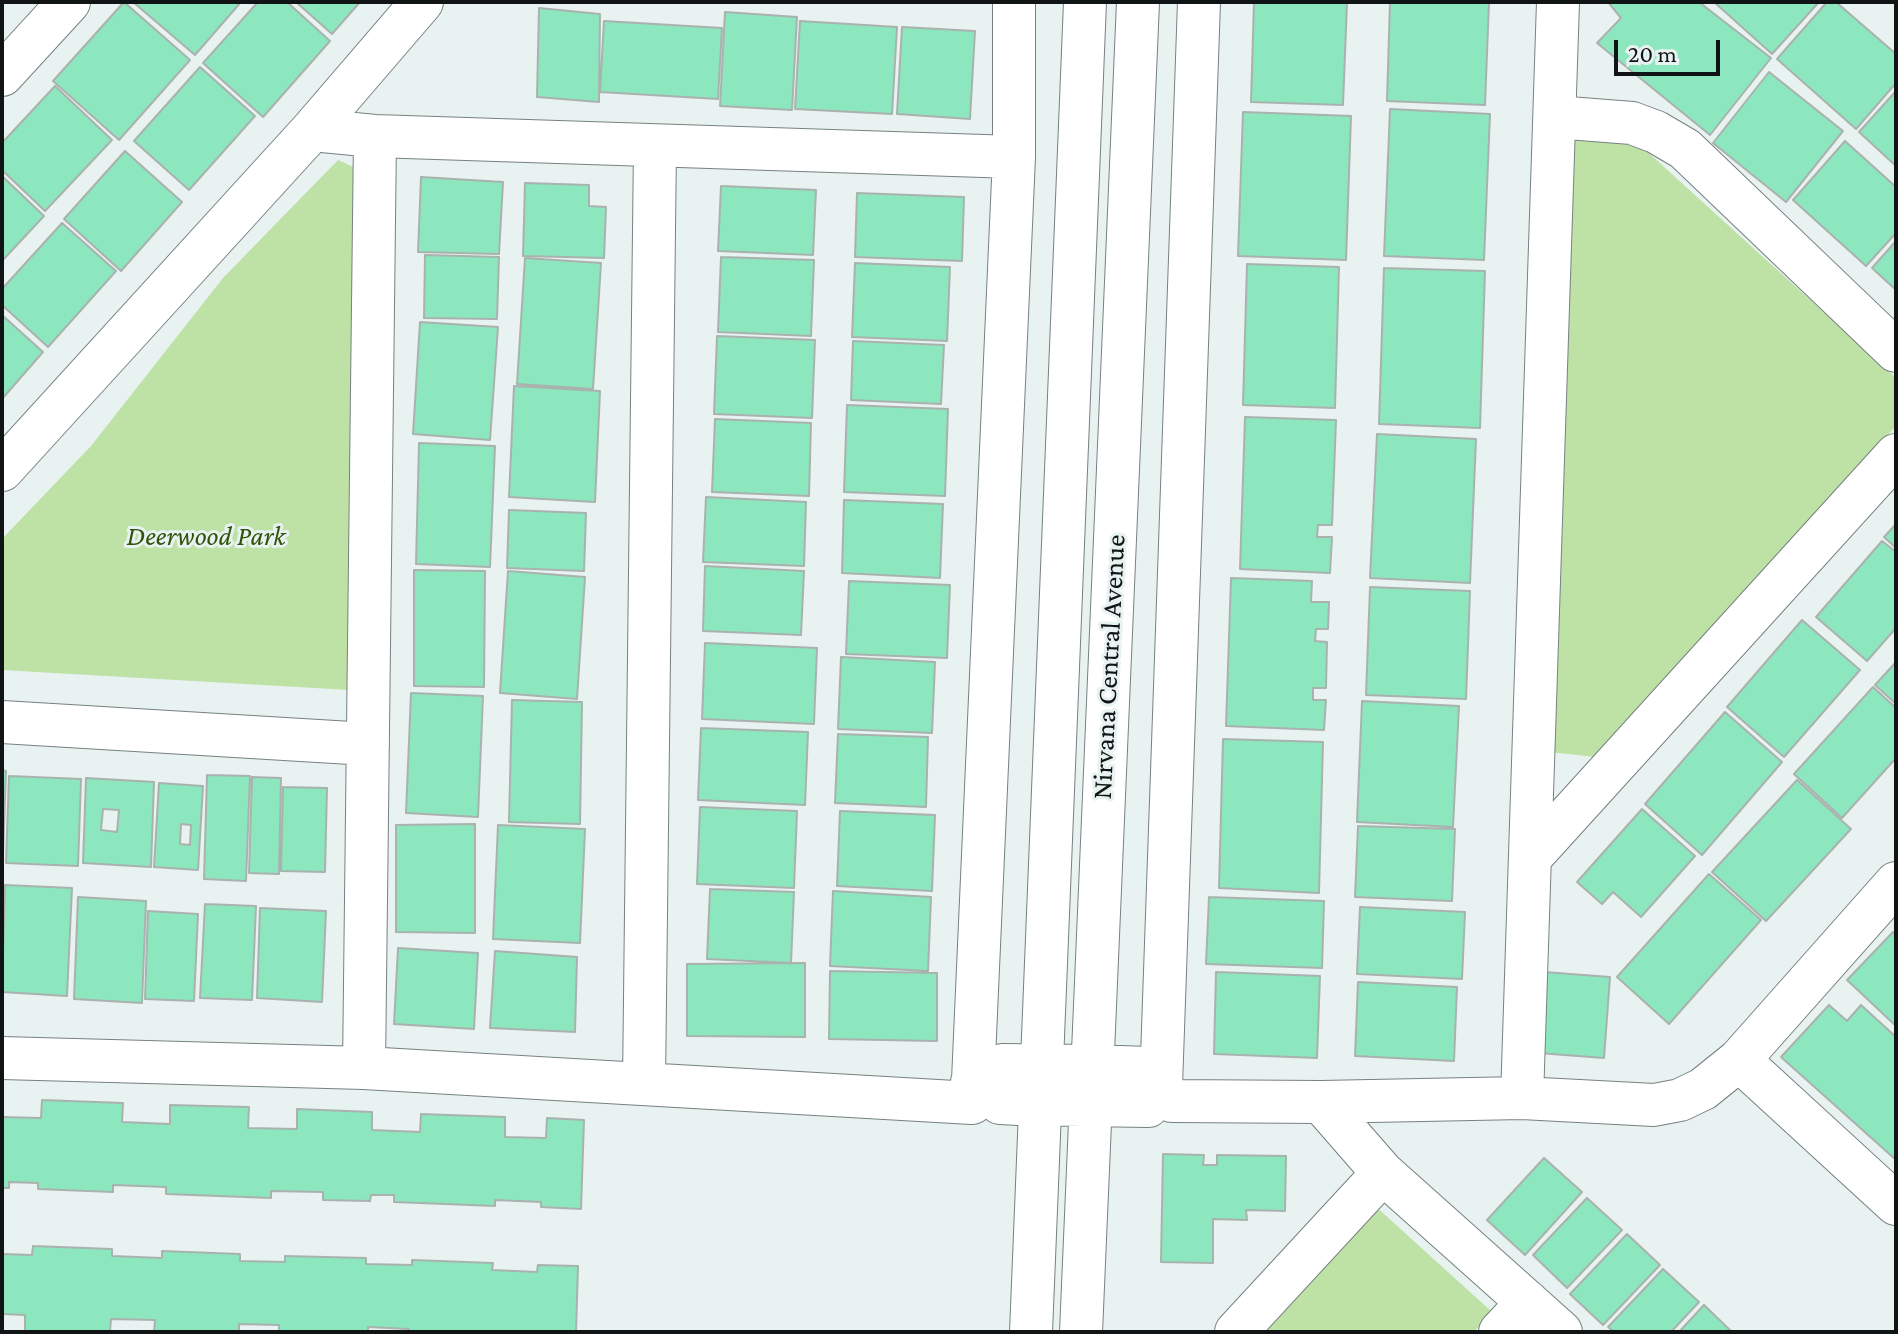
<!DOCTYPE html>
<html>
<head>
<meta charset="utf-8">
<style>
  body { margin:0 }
  #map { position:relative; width:1898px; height:1334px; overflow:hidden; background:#e7f2f1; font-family:"Crimson Pro",serif }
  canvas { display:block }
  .frame { position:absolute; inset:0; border:4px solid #111414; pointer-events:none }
  .scale { position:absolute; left:1614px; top:40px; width:106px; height:36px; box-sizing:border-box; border:4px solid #111414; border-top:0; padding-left:10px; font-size:24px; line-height:28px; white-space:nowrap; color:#111414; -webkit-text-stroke:6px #e7f2f1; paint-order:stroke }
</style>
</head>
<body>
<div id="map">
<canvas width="1898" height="1334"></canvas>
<div class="frame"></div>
<div class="scale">20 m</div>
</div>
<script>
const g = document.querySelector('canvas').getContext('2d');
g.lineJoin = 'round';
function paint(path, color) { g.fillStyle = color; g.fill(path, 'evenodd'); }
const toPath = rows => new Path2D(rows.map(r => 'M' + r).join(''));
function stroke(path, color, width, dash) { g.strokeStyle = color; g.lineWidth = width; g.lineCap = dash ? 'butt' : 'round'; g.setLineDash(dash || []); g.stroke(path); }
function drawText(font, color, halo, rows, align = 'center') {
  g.font = font + ' "Crimson Pro",serif'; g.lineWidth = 6; g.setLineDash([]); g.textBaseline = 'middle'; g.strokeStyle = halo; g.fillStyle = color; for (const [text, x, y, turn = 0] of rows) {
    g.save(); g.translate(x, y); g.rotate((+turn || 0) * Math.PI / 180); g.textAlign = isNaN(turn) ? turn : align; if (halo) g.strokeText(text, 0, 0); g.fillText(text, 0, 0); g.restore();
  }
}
paint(toPath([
  [1566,135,1630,136,1896,378,1896,426,1595,757,1540,751],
  [338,160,362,171,350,690,2,670,2,539,91,446,223,278],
  [1373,1204,1492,1312,1474,1332,1266,1332,1259,1325]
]), '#bee1a5');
const building = toPath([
  [124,2,190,60,119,140,53,81,124,2],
  [133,2,241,2,195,55,133,2],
  [258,2,287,2,330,41,263,117,203,63,258,2],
  [296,2,360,2,332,34,296,2],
  [1254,2,1347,2,1343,105,1251,102,1254,2],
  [1390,2,1489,2,1485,105,1387,101,1390,2],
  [1608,2,1699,2,1771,58,1710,135,1597,43,1621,18,1608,2],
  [1714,2,1819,2,1772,54,1714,2],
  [1827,2,1836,2,1896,54,1896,83,1856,129,1777,59,1827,2],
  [539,8,600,14,599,102,537,97,539,8],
  [725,12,797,17,792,110,720,106,725,12],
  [604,21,722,28,718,99,600,92,604,21],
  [800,21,897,27,892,114,795,109,800,21],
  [902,27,975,31,970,119,897,114,902,27],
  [200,67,255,116,189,190,134,141,200,67],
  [1769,72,1843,131,1786,202,1713,143,1769,72],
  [55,86,112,140,45,211,2,170,2,143,55,86],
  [1896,91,1896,166,1859,132,1896,91],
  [1390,109,1490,114,1484,260,1384,256,1390,109],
  [1243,112,1351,116,1346,260,1238,256,1243,112],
  [1845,141,1896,187,1896,233,1866,266,1793,200,1845,141],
  [125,151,182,202,121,271,64,219,125,151],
  [2,176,44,216,2,261,2,176],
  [421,177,503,182,499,254,418,252,421,177],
  [525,183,589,185,589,206,606,207,604,258,523,256,525,183],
  [721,186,816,190,813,255,718,251,721,186],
  [857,193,964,197,962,261,855,257,857,193],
  [62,223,116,271,48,347,2,305,2,289,62,223],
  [1896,241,1896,290,1872,268,1896,241],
  [425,255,499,257,497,319,424,318,425,255],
  [721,257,814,260,811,336,718,332,721,257],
  [525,258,601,263,593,389,517,384,525,258],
  [855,263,950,267,947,341,852,337,855,263],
  [1247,264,1339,267,1335,408,1243,405,1247,264],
  [1384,268,1485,271,1480,428,1379,424,1384,268],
  [2,315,43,352,2,399,2,315],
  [420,322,498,327,490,440,413,434,420,322],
  [717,336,815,340,812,418,714,414,717,336],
  [853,341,944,345,941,404,851,400,853,341],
  [514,386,600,391,595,502,509,497,514,386],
  [847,405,948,409,945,496,844,492,847,405],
  [1245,417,1336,420,1332,525,1318,525,1317,537,1332,537,1330,573,1240,569,1245,417],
  [715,419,811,423,809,496,712,492,715,419],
  [1377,434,1476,439,1470,583,1370,578,1377,434],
  [419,443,495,446,490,567,416,564,419,443],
  [706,497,806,502,804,566,703,562,706,497],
  [844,500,943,504,940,578,842,573,844,500],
  [509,510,586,513,584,571,507,568,509,510],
  [1896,524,1896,548,1884,537,1896,524],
  [1882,541,1896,552,1896,628,1867,661,1816,617,1882,541],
  [705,566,804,571,801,635,703,631,705,566],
  [414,570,485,571,484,687,414,686,414,570],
  [508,571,585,577,577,699,500,693,508,571],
  [1231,578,1312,581,1311,602,1329,602,1328,629,1316,629,1315,641,1327,642,1326,688,1313,688,1313,700,1326,700,1324,730,1226,726,1231,578],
  [849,581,950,585,947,658,846,654,849,581],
  [1370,587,1470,591,1466,699,1366,695,1370,587],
  [1802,620,1860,670,1784,757,1727,707,1802,620],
  [705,643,817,648,814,724,702,719,705,643],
  [841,657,935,662,932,733,838,729,841,657],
  [1896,662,1896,704,1875,685,1896,662],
  [1873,687,1896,708,1896,758,1842,818,1794,774,1873,687],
  [411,693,483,696,478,817,406,813,411,693],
  [512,700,582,702,580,824,509,822,512,700],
  [1362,701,1459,706,1453,827,1357,822,1362,701],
  [1725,712,1782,762,1702,855,1645,804,1725,712],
  [701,728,808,732,805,805,698,800,701,728],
  [838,734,928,737,926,807,835,803,838,734],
  [1223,739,1323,742,1319,893,1219,888,1223,739],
  [2,770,6,771,3,854,2,854,2,770],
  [207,775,250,776,246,881,204,879,207,775],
  [9,776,81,779,78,866,6,863,9,776],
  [252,777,281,778,279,874,249,873,252,777],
  [86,778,154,782,151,867,83,863,86,778],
  [103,809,119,810,117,832,101,830,103,809],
  [1797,780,1851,829,1766,921,1712,872,1797,780],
  [159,783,203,786,198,870,154,867,159,783],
  [181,824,191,825,190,845,180,844,181,824],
  [283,787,327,788,325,872,281,871,283,787],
  [700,807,797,811,794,888,697,884,700,807],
  [1642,809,1695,856,1641,917,1613,892,1602,904,1577,882,1642,809],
  [840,811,935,815,932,891,837,886,840,811],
  [475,824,475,933,396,932,396,825,475,824],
  [498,825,585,829,580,943,493,939,498,825],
  [1358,826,1455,829,1452,901,1355,897,1358,826],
  [1709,874,1761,920,1669,1024,1617,977,1709,874],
  [5,885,72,888,67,996,2,992,5,885],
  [710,889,794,892,791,963,707,959,710,889],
  [833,891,931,897,928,971,830,966,833,891],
  [78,897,146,901,142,1003,74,999,78,897],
  [1209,897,1324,901,1322,968,1206,964,1209,897],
  [205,904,256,906,252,1000,200,998,205,904],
  [1360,907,1465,912,1462,979,1357,974,1360,907],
  [260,908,326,911,322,1002,257,998,260,908],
  [148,911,198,914,194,1001,145,999,148,911],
  [1893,932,1896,934,1896,1026,1847,980,1893,932],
  [398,948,478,953,474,1029,394,1024,398,948],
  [495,951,577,957,575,1032,490,1028,495,951],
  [805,963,805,1037,687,1036,687,964,805,963],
  [830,971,937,973,937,1041,829,1039,830,971],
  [1216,972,1320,976,1317,1058,1214,1054,1216,972],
  [1544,972,1610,977,1604,1058,1538,1053,1544,972],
  [1358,982,1457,987,1454,1061,1355,1056,1358,982],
  [1829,1005,1847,1021,1861,1005,1896,1037,1896,1160,1781,1057,1829,1005],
  [42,1100,123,1103,122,1122,170,1124,170,1105,249,1107,248,1128,297,1129,297,1109,372,1112,372,1130,420,1132,421,1114,505,1117,505,1137,546,1138,547,1118,584,1120,581,1209,541,1207,541,1202,495,1200,495,1206,394,1202,394,1195,371,1195,370,1201,323,1200,323,1192,271,1191,271,1198,166,1194,166,1187,113,1185,113,1192,38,1189,38,1183,9,1182,9,1188,2,1188,2,1117,41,1118,42,1100],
  [1163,1154,1204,1155,1203,1165,1217,1165,1217,1155,1286,1156,1285,1211,1246,1210,1247,1220,1213,1219,1213,1263,1161,1262,1163,1154],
  [1544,1158,1582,1192,1525,1255,1487,1220,1544,1158],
  [1587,1198,1622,1230,1567,1288,1533,1255,1587,1198],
  [1627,1234,1660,1265,1603,1325,1570,1294,1627,1234],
  [33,1246,112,1249,112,1256,162,1258,162,1251,240,1254,240,1261,285,1262,285,1256,366,1258,366,1264,412,1265,412,1260,493,1263,492,1270,537,1272,538,1265,578,1266,576,1332,409,1332,409,1329,368,1327,368,1332,279,1332,279,1325,239,1324,239,1332,154,1332,155,1320,111,1319,110,1332,25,1332,25,1315,2,1314,2,1254,32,1255,33,1246],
  [1663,1269,1699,1302,1671,1332,1614,1332,1608,1327,1663,1269],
  [1704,1305,1732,1332,1679,1332,1704,1305]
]);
paint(building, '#8de7be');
stroke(building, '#a9b2ae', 2);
const minor = toPath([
  [1199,2,1161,1086,1148,1106,1019,1104,1000,1103,972,1082,1002,1065,1091,1066,1148,1068,1161,1086,1172,1101,1321,1102,1522,1098,1654,1105,1680,1100,1703,1089,1739,1060,1896,883],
  [2,75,69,2],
  [1555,117,1632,123,1656,132,1685,149,1896,351],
  [312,130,375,136,1014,157],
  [2,470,312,130,422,2],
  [2,722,368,744],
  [1530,858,1896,455],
  [2,1058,364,1068,972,1103,1014,157,1014,2],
  [1739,1060,1896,1204],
  [364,1068,375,136],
  [644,1083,655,146],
  [1522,1098,1558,2],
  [1321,1102,1383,1173,1561,1332],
  [1031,1332,1085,2],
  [1081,1332,1138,2],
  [1236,1332,1383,1173],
  [1500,1332,1528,1302]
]);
stroke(minor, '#778181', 44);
stroke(minor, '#fff', 42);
drawText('italic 28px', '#2f5307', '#e7f2f1', [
  ["Deerwood Park",206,536]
]);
drawText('28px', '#111414', '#e7f2f1', [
  ["Nirvana Central Avenue",1109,667,-87]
]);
</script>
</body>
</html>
